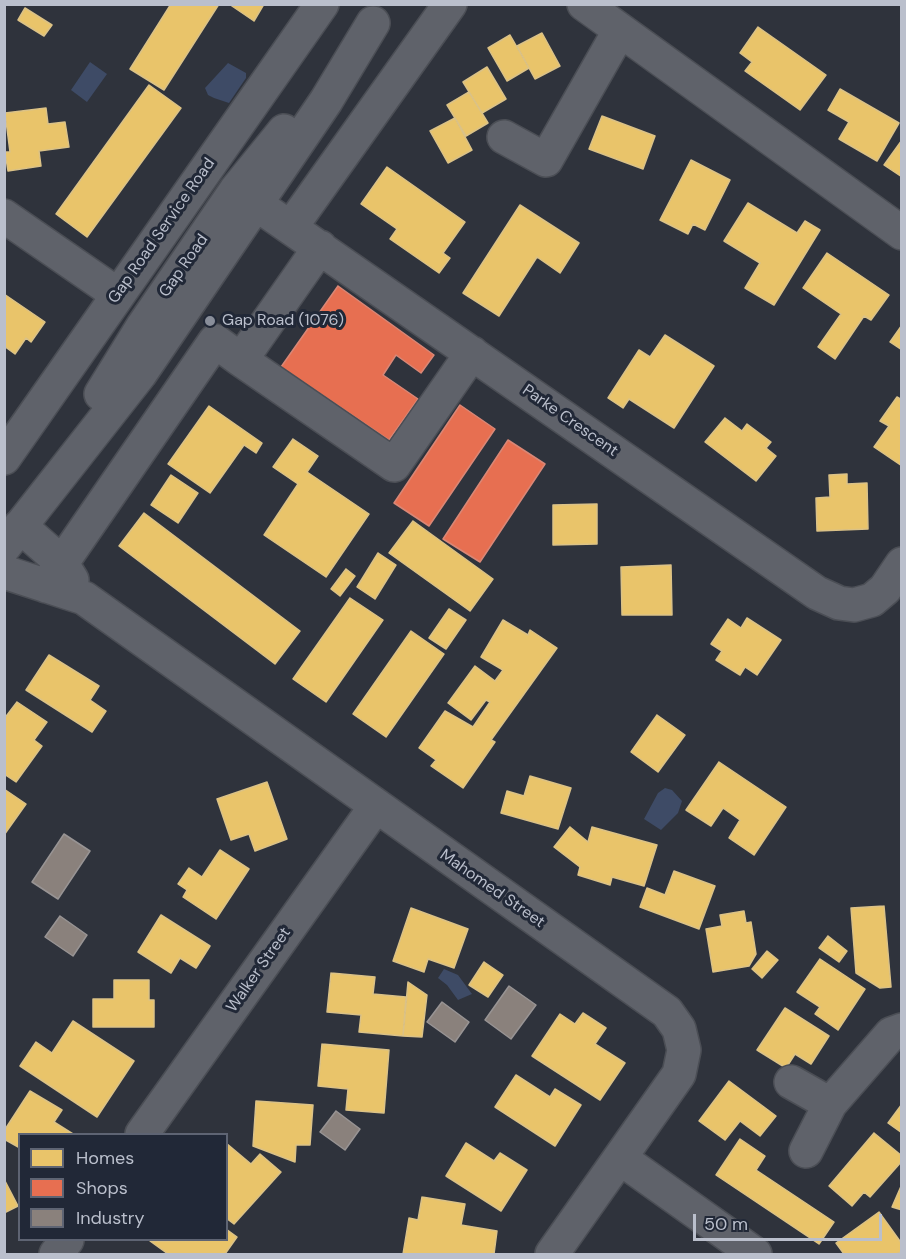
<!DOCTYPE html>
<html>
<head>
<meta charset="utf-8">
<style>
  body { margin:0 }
  #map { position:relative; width:906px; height:1259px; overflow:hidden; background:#2f333c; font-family:"DM Sans",sans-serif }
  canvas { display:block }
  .frame { position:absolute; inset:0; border:6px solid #babfcc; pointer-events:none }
  .legend { position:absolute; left:18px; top:1133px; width:210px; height:108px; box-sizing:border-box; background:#212837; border:2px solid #5e6473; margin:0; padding:8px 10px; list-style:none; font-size:18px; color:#babfcc }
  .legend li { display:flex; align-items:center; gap:12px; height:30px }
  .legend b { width:30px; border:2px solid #5e6473 }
  .scale { position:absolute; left:693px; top:1214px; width:189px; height:27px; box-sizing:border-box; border:3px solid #babfcc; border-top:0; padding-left:8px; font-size:18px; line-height:21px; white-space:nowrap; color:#babfcc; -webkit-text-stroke:4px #212837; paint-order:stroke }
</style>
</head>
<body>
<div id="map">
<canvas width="906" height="1259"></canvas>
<div class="frame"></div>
<ul class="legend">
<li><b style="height:16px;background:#e9c46a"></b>Homes</li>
<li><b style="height:16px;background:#e76f51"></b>Shops</li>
<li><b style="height:16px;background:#8a817c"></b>Industry</li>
</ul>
<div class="scale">50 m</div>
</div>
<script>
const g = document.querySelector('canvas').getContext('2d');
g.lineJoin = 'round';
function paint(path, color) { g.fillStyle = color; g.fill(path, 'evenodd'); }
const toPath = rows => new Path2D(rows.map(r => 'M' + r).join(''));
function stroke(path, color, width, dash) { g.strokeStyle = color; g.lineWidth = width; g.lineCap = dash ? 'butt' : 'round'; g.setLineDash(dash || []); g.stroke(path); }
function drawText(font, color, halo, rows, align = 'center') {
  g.font = font + ' "DM Sans",sans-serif'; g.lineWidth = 6; g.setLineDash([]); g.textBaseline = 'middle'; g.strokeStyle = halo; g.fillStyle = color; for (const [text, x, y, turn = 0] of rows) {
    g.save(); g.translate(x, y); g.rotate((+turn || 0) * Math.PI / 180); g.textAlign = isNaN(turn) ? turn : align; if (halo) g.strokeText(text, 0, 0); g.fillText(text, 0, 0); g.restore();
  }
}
paint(toPath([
  [90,62,107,74,87,102,71,90],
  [228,63,246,73,246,78,229,103,214,98,208,95,205,88],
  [665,788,672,790,682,801,678,813,661,830,644,819,658,793],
  [444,969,458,975,472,994,458,1000,447,985,438,978]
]), '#3e4b66');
const homes = toPath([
  [171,4,219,4,164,90,130,69,171,4],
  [229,4,264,4,254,21,229,4],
  [25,8,52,25,44,36,18,20,25,8],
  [758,27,826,75,800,110,745,71,752,62,740,53,758,27],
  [542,33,560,66,535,79,517,46,542,33],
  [510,35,529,68,507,81,488,48,510,35],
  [487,67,506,99,482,113,463,82,487,67],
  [149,85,181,108,87,237,56,214,149,85],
  [840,89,899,123,877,161,839,139,849,122,828,110,840,89],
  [469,92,488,123,466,136,447,105,469,92],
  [46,108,48,124,65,122,69,147,39,151,41,166,8,171,5,152,10,152,5,113,46,108],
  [602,116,655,136,643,169,589,149,602,116],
  [455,118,472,150,448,163,430,131,455,118],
  [902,140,902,177,884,165,902,140],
  [691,160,730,180,705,230,693,224,688,234,660,220,691,160],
  [387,167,465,222,443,253,450,258,439,273,390,239,397,229,361,204,387,167],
  [748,203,797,233,805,221,820,230,774,305,745,288,760,263,724,241,748,203],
  [520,205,579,243,560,273,537,257,499,316,463,293,520,205],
  [827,253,889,295,871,320,864,316,835,359,818,347,841,314,803,288,827,253],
  [4,294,45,322,31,342,26,338,15,354,4,346,4,294],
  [902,325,902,350,890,342,902,325],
  [665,335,714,366,674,428,629,399,623,408,608,398,639,350,650,357,665,335],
  [897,397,902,400,902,466,874,447,889,426,880,421,897,397],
  [209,406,262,443,256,453,244,445,210,493,168,464,209,406],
  [725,418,742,431,747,424,771,442,766,448,776,456,756,481,705,442,725,418],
  [293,439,318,456,307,472,369,514,326,577,264,535,298,484,273,467,293,439],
  [847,474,847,484,867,483,868,529,817,531,816,498,830,497,829,475,847,474],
  [171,475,198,493,178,523,151,505,171,475],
  [597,504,597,544,553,545,553,505,597,504],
  [144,513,300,631,275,664,119,546,144,513],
  [413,521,493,579,470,611,389,553,413,521],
  [378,553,396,565,375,599,357,587,378,553],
  [671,565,672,615,622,615,621,567,671,565],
  [346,569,355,576,340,596,331,589,346,569],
  [350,598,383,620,326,702,293,679,350,598],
  [449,609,466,620,446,649,429,638,449,609],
  [747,618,781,640,757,675,745,667,740,675,716,660,722,651,711,644,728,619,741,628,747,618],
  [503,620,528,635,530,630,557,648,491,740,495,742,463,788,431,766,436,760,419,748,445,711,473,727,490,702,486,700,471,720,448,703,475,666,495,681,503,670,481,657,503,620],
  [411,631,444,654,386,737,353,714,411,631],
  [49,655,99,686,90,700,106,711,92,732,26,690,49,655],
  [17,702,47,722,34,740,42,746,16,782,4,774,4,719,17,702],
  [657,715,685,735,658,772,631,752,657,715],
  [719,762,786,807,754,855,729,838,740,820,723,808,711,826,686,810,719,762],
  [530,776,571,788,558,829,501,813,507,791,524,796,530,776],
  [267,782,287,839,255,851,249,834,231,840,217,799,267,782],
  [4,789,26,804,4,835,4,789],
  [570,827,588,842,592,827,657,845,644,886,612,877,610,885,578,875,580,867,554,847,570,827],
  [220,850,249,869,216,919,183,897,187,890,178,884,189,868,202,877,220,850],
  [674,871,715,886,699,929,640,907,647,888,665,895,674,871],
  [884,906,891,987,880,988,856,973,851,908,884,906],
  [411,908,468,929,454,968,428,959,424,972,393,961,411,908],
  [744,911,746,923,751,922,756,954,749,966,713,972,706,929,722,926,720,915,744,911],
  [161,915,210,946,196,968,180,958,171,973,138,952,161,915],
  [828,936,847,951,839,962,819,948,828,936],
  [767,951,778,960,762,978,752,969,767,951],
  [820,959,865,989,838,1030,815,1014,820,1007,797,992,820,959],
  [484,962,503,975,488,997,469,985,484,962],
  [331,973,375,977,373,994,406,997,403,1036,359,1032,361,1015,327,1012,331,973],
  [114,980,149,980,149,1000,154,1000,154,1027,93,1027,93,999,114,999,114,980],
  [408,982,427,995,422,1037,403,1036,408,982],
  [785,1008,829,1036,811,1064,795,1054,786,1068,757,1050,785,1008],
  [583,1013,606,1028,595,1044,625,1063,600,1100,532,1056,560,1014,575,1024,583,1013],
  [73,1021,134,1061,97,1117,20,1066,36,1042,52,1053,73,1021],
  [322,1044,389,1050,384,1113,346,1110,348,1089,318,1086,322,1044],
  [516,1075,550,1097,555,1089,581,1105,555,1146,495,1107,516,1075],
  [729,1081,776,1116,760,1136,740,1121,725,1140,699,1121,729,1081],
  [30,1091,62,1110,54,1122,73,1134,20,1134,20,1148,4,1139,4,1131,30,1091],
  [256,1101,313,1105,310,1145,296,1145,295,1162,253,1146,256,1101],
  [902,1104,902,1133,888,1123,902,1104],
  [874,1133,902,1156,902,1161,870,1197,864,1192,852,1206,829,1186,874,1133],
  [740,1139,765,1156,756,1170,834,1222,819,1244,716,1175,740,1139],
  [226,1143,251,1164,260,1154,281,1172,234,1224,226,1218,226,1143],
  [466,1143,494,1161,500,1153,527,1170,501,1211,446,1176,466,1143],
  [4,1179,18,1206,4,1213,4,1179],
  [902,1184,902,1210,892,1207,902,1184],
  [422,1197,465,1204,461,1225,497,1231,494,1254,403,1254,409,1218,418,1220,422,1197],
  [879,1212,902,1244,902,1251,897,1254,844,1254,836,1243,879,1212],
  [226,1229,237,1237,225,1254,168,1254,150,1241,226,1240,226,1229]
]);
paint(homes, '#e9c46a');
stroke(homes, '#dbc287', 1.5);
const shops = toPath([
  [338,286,434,355,421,373,396,355,383,375,418,399,389,440,281,367,338,286],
  [460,405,495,429,429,526,394,503,460,405],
  [508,440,545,464,480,562,443,539,508,440]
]);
paint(shops, '#e76f51');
stroke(shops, '#da8776', 1.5);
const industry = toPath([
  [64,834,90,851,58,899,32,882,64,834],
  [60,916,87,935,73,956,45,937,60,916],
  [509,986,536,1005,511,1039,485,1020,509,986],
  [442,1002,469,1022,455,1042,427,1022,442,1002],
  [336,1111,360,1129,345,1150,320,1132,336,1111]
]);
paint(industry, '#8a817c');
stroke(industry, '#989494', 1.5);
const minor = toPath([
  [584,4,902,233],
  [504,137,546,160,620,30],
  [236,190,817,593,839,603,854,605,872,600,885,589,902,564],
  [4,216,117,294],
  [291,227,450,4],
  [241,360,394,465,472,353],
  [101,394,143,326,236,190,284,131],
  [4,458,322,4],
  [20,526,61,562,72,580],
  [4,547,140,374,326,101,373,23],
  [4,572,84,598,667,1012,679,1029,684,1050,679,1074,552,1254],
  [46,586,215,341,241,360,320,247],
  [791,1082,830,1104],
  [142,1134,376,806],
  [806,1151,830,1104,891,1034,902,1030],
  [620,1158,755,1254],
  [56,1254,67,1240]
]);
stroke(minor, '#4b4e55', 36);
stroke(minor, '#5f626a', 33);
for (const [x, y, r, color] of [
  [210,321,6,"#898e9a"]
]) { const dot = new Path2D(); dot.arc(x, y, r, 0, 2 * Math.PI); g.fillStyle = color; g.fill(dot); stroke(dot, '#212837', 2); }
drawText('16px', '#babfcc', '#212837', [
  ["Gap Road Service Road",162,231,-55],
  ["Gap Road",184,266,-55],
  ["Parke Crescent",570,421,35],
  ["Mahomed Street",492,889,35],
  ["Walker Street",259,970,-55]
]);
drawText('16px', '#babfcc', '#212837', [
  ["Gap Road (1076)",222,321]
], 'left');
</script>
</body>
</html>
